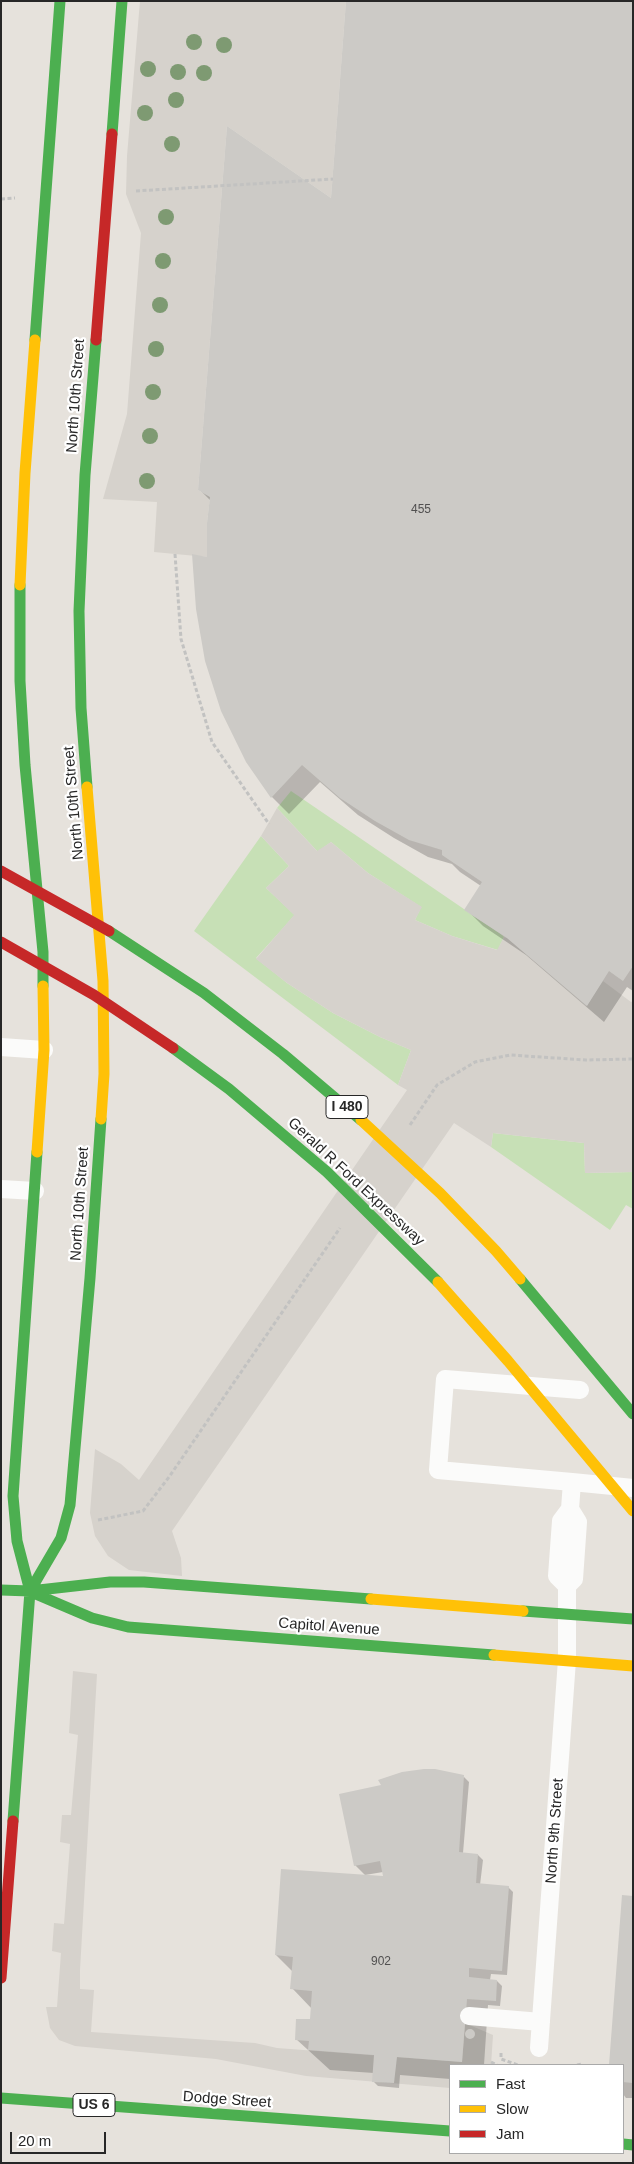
<!DOCTYPE html>
<html>
<head>
<meta charset="utf-8">
<style>
  body { margin:0 }
  #map { position:relative; width:634px; height:2164px; overflow:hidden; background:#e6e2dc; font-family:Arial,sans-serif }
  canvas { display:block }
  .frame { position:absolute; inset:0; border:2px solid #272727; pointer-events:none }
  .legend { position:absolute; left:449px; top:2064px; width:175px; height:90px; box-sizing:border-box; background:#fff; border:1px solid #a9a9a9; margin:0; padding:6px 9px; list-style:none; font-size:15px; color:#272727 }
  .legend li { display:flex; align-items:center; gap:10px; height:25px }
  .legend b { width:25px; border:1px solid #a9a9a9 }
  .scale { position:absolute; left:10px; top:2132px; width:96px; height:22px; box-sizing:border-box; border:2px solid #272727; border-top:0; padding-left:6px; font-size:15px; line-height:18px; white-space:nowrap; color:#272727; -webkit-text-stroke:4px #fff; paint-order:stroke }
</style>
</head>
<body>
<div id="map">
<canvas width="634" height="2164"></canvas>
<div class="frame"></div>
<ul class="legend">
<li><b style="height:6px;background:#4caf50"></b>Fast</li>
<li><b style="height:6px;background:#ffc107"></b>Slow</li>
<li><b style="height:6px;background:#c62828"></b>Jam</li>
</ul>
<div class="scale">20 m</div>
</div>
<script>
const g = document.querySelector('canvas').getContext('2d');
g.lineJoin = 'round';
function paint(path, color) { g.fillStyle = color; g.fill(path, 'evenodd'); }
const toPath = rows => new Path2D(rows.map(r => 'M' + r).join(''));
function stroke(path, color, width, dash) { g.strokeStyle = color; g.lineWidth = width; g.lineCap = dash ? 'butt' : 'round'; g.setLineDash(dash || []); g.stroke(path); }
function drawText(font, color, halo, rows, align = 'center') {
  g.font = font + ' Arial,sans-serif'; g.lineWidth = 4.5; g.setLineDash([]); g.textBaseline = 'middle'; g.strokeStyle = halo; g.fillStyle = color; for (const [text, x, y, turn = 0] of rows) {
    g.save(); g.translate(x, y); g.rotate((+turn || 0) * Math.PI / 180); g.textAlign = isNaN(turn) ? turn : align; if (halo) g.strokeText(text, 0, 0); g.fillText(text, 0, 0); g.restore();
  }
}
paint(toPath([
  [291,791,502,935,504,937,498,950,452,936,415,920,421,907,368,873,331,842,318,852,277,808],
  [261,836,289,866,266,888,295,915,256,958,287,983,333,1013,380,1037,411,1050,398,1085,194,931],
  [493,1133,584,1143,585,1173,633,1172,633,1209,626,1205,610,1230,491,1147]
]), '#c7e0b6');
paint(toPath([
  [140,1,346,1,331,198,227,126,198,490,210,497,207,523,207,557,154,552,157,502,103,499,127,414,141,233,126,194,127,156],
  [277,808,317,851,331,842,368,873,422,907,415,920,452,936,497,950,504,937,507,938,586,1006,603,981,631,1002,633,1001,633,1172,585,1173,584,1143,493,1133,491,1147,454,1123,172,1531,181,1558,182,1576,129,1570,108,1556,95,1536,90,1513,95,1449,121,1464,139,1480,407,1090,398,1085,411,1050,380,1037,333,1013,287,983,256,959,294,915,266,888,289,866,261,836],
  [73,1671,97,1674,80,1970,80,1989,94,1990,91,2032,255,2043,277,2048,462,2062,465,2023,493,2035,491,2065,450,2065,450,2088,306,2076,216,2059,75,2046,59,2040,50,2028,46,2007,57,2007,61,1953,52,1951,54,1923,64,1924,70,1844,60,1842,62,1815,71,1815,78,1735,69,1733]
]), '#d6d2cc');
paint(toPath([
  [633,1,633,991,627,987,604,1022,526,955,483,926,466,909,481,886,460,872,452,864,428,857,394,838,358,815,320,782,289,814,272,797,247,761,209,559,210,500,200,490,332,200],
  [464,1777,469,1782,463,1853,478,1855,483,1860,480,1885,508,1887,513,1892,507,1975,491,1974,490,1980,497,1981,502,1986,500,2006,488,2005,484,2065,450,2065,450,2079,400,2075,399,2088,378,2086,373,2081,374,2073,330,2070,296,2039,311,2021,312,2009,292,1988,293,1972,276,1955,386,1878,383,1872,365,1875,355,1865],
  [623,1896,633,1897,633,2098,626,2098,623,2094,623,2065,610,2065]
]), '#0003');
paint(toPath([
  [346,1,633,1,633,966,623,981,609,971,587,1006,507,938,464,910,482,882,442,855,442,850,409,840,375,821,340,798,302,765,271,798,246,762,221,711,205,661,196,609,192,554,207,557,207,523,210,497,198,490,227,126,331,198],
  [424,1769,435,1769,464,1775,459,1852,478,1854,476,1883,509,1886,502,1971,469,1968,469,1977,497,1980,496,2001,467,1999,462,2062,397,2057,394,2083,372,2082,374,2055,308,2050,309,2041,295,2040,296,2019,310,2019,312,1991,290,1989,293,1957,275,1955,281,1869,383,1876,380,1861,354,1866,339,1794,381,1785,378,1780,402,1772],
  [622,1895,633,1896,633,2083,623,2082,623,2065,609,2065],
  '465 2034a5 5 0 1 1 10 0a5 5 0 1 1-10 0Z'
]), '#cccac6');
stroke(toPath([
  [136,191,333,179],
  [1,199,15,198],
  [175,554,181,639,212,742,269,824],
  [410,1125,437,1085,475,1062,510,1055,586,1060,633,1059],
  [98,1520,143,1511,169,1477,340,1228],
  [501,2053,501,2059,518,2065],
  [491,2062,497,2065],
  [577,2065,582,2064]
]), '#c2c2c1', 3, [4, 2.5]);
stroke(toPath([
  [1,1047,44,1050],
  [1,1189,35,1191],
  [572,1482,438,1470,445,1379,580,1390],
  [570,1509,572,1482,633,1488],
  [469,2016,541,2022],
  [539,2048,567,1660,567,1586,574,1579,578,1522,570,1509,561,1521,557,1576,567,1586]
]), '#fbfbfa', 18);
stroke(toPath([
  [112,134,122,1],
  [35,340,60,1],
  [20,585,20,681,25,765,43,952,43,986],
  [87,787,81,708,79,611,85,475,96,340],
  [109,931,204,993,283,1054,361,1120],
  [173,1048,229,1089,327,1172,438,1282],
  [520,1279,633,1414],
  [1,1590,30,1591,110,1582,144,1582,371,1599],
  [30,1591,61,1538,70,1505,90,1278,101,1119],
  [31,1592,92,1618,128,1627,494,1655],
  [523,1611,633,1619],
  [13,1821,30,1591,17,1541,13,1496,37,1152],
  [1,2098,450,2131],
  [623,2144,633,2145]
]), '#4caf50', 11);
stroke(toPath([
  [20,585,25,473,35,340],
  [87,787,103,981,104,1074,101,1119],
  [361,1120,440,1193,496,1251,520,1279],
  [37,1152,44,1050,43,986],
  [438,1282,508,1361,633,1511],
  [371,1599,523,1611],
  [494,1655,633,1666]
]), '#ffc107', 11);
stroke(toPath([
  [96,340,112,134],
  [1,871,109,931],
  [1,942,94,995,173,1048],
  [1,1978,13,1821]
]), '#c62828', 11);
g.fillStyle = '#7e9a72';
for (const [x, y] of [
  [194,42],
  [224,45],
  [148,69],
  [178,72],
  [204,73],
  [176,100],
  [145,113],
  [172,144],
  [166,217],
  [163,261],
  [160,305],
  [156,349],
  [153,392],
  [150,436],
  [147,481]
]) { g.beginPath(); g.arc(x, y, 8, 0, 2 * Math.PI); g.fill(); }
drawText('12px', '#515050', null, [
  ["455",421,510],
  ["902",381,1962]
]);
for (const [x, y, w] of [
  [347,1107,42],
  [94,2105,42]
]) { const box = new Path2D(); box.roundRect(x - w / 2, y - 11.5, w, 23, 4); g.fillStyle = '#fff'; g.fill(box); stroke(box, '#272727', 1); }
drawText('bold 14px', '#272727', null, [
  ["I 480",347,1107],
  ["US 6",94,2105]
]);
drawText('15px', '#272727', '#fff', [
  ["North 10th Street",76,396,-86],
  ["North 10th Street",74,803,-95],
  ["Gerald R Ford Expressway",356,1182,43],
  ["North 10th Street",80,1204,-86],
  ["Capitol Avenue",329,1627,4],
  ["North 9th Street",555,1831,-86],
  ["Dodge Street",227,2100,4]
]);
</script>
</body>
</html>
